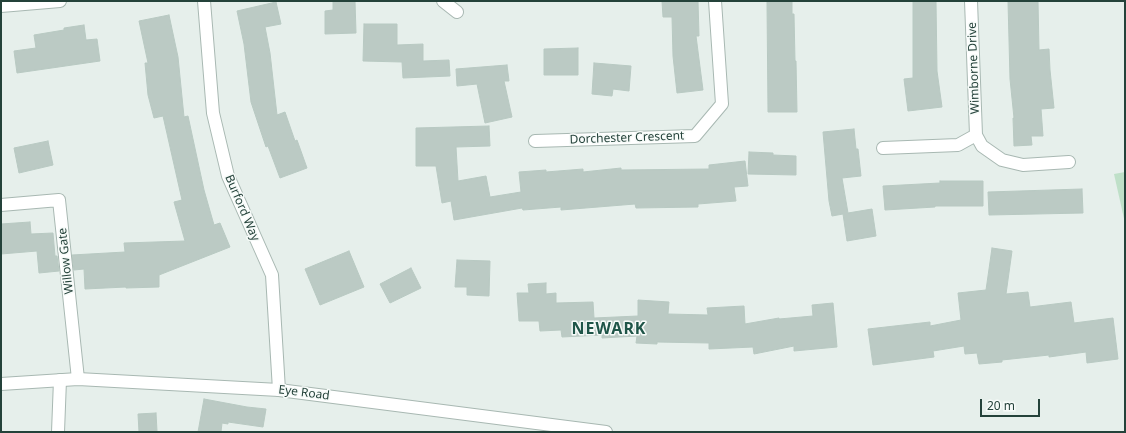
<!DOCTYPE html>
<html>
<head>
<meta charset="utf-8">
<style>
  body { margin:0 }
  #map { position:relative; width:1126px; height:433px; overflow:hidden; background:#e6efeb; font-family:"Noto Sans",sans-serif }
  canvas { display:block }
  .frame { position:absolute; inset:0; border:2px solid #24423a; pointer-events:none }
  .scale { position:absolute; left:980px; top:399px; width:60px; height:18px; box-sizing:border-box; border:2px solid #24423a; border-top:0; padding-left:5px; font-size:12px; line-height:14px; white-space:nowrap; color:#24423a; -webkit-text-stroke:3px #f7fbf9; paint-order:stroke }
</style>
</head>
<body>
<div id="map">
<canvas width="1126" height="433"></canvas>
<div class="frame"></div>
<div class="scale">20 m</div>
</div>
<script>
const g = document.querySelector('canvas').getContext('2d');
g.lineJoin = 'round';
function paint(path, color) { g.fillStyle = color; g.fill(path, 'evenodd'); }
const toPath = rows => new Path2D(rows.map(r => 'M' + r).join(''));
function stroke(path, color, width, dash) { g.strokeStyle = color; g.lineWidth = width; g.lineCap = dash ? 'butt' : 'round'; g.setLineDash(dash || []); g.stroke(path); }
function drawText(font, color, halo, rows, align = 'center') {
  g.font = font + ' "Noto Sans",sans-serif'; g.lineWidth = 3; g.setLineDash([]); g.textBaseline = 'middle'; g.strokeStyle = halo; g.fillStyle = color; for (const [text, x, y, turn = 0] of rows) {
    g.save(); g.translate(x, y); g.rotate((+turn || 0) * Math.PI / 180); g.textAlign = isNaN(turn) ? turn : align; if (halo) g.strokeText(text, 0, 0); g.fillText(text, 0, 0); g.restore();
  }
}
paint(toPath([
  [1125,172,1125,223,1114,174]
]), '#bfe0c8');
const building = toPath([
  [333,1,355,1,356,33,325,34,325,11,333,10,333,1],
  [662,1,698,1,699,36,696,36,703,90,677,93,673,56,672,17,663,17,662,1],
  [767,1,792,1,792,14,794,14,795,61,796,61,797,112,768,112,767,1],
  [913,1,936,1,937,71,942,107,908,111,904,79,913,78,913,1],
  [1008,1,1038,1,1039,50,1049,49,1050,70,1054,108,1041,109,1043,136,1031,136,1032,145,1014,146,1013,118,1014,118,1010,79,1008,1],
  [276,2,281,24,265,27,270,53,277,115,285,112,295,141,297,140,307,168,280,178,268,146,266,147,251,102,244,44,237,11,276,2],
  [169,15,178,57,184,117,188,116,204,190,214,225,220,223,230,247,159,275,159,287,126,288,126,287,85,289,84,269,74,270,72,255,125,252,124,243,185,241,174,202,182,200,163,116,154,118,148,95,145,63,148,63,139,21,169,15],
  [364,24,397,24,397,45,423,44,423,61,449,60,450,76,403,78,402,62,363,61,364,24],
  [84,25,86,40,97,39,100,61,17,73,14,51,36,48,34,35,64,30,64,28,84,25],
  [578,48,578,75,544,75,544,49,578,48],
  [594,63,631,66,629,91,613,89,612,96,592,94,594,63],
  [507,65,509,81,504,81,512,117,485,123,477,84,457,86,456,69,507,65],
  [489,126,490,146,456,147,458,181,486,176,490,197,521,192,519,172,546,170,546,172,583,169,583,172,621,168,621,170,709,169,709,165,745,161,748,186,734,187,736,201,698,204,698,207,636,208,635,204,561,210,561,207,523,210,522,208,454,220,451,201,442,203,436,166,416,166,416,128,489,126],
  [854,129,856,149,858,149,861,176,842,178,848,213,872,209,876,236,847,241,843,214,832,216,829,201,823,132,854,129],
  [48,141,53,165,19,173,14,148,48,141],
  [749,152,773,153,773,155,796,156,796,175,748,174,749,152],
  [940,181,983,181,983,206,935,206,935,207,885,210,883,186,940,183,940,181],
  [1082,189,1083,213,989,215,988,192,1082,189],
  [30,222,31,234,53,233,55,256,57,256,59,271,39,273,37,251,1,254,1,224,30,222],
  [992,248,1012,251,1006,294,1028,292,1030,307,1071,302,1074,323,1113,318,1118,359,1087,363,1086,352,1049,357,1049,355,1002,360,1002,362,979,364,977,353,965,354,964,346,933,351,934,357,873,365,868,329,930,322,930,326,961,320,958,293,986,290,992,248],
  [349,251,364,287,320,305,305,269,349,251],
  [457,260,490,261,489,296,467,295,467,287,455,287,457,260],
  [411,268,421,288,390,303,380,284,411,268],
  [546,283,546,294,556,293,556,303,593,302,594,318,638,316,638,300,669,302,668,314,708,315,707,308,744,306,745,324,779,318,779,319,813,316,812,305,833,303,837,347,794,351,794,346,754,354,753,347,709,349,709,343,657,342,657,344,636,343,637,336,602,338,602,335,562,337,561,330,540,331,539,321,519,321,517,293,529,293,528,284,546,283],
  [204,399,247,407,266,409,263,427,228,422,228,424,222,423,221,432,198,432,204,399],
  [156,413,157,431,139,432,138,414,156,413]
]);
paint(building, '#bbcac4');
stroke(building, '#b8c9c2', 1);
const minor = toPath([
  [204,1,213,113,228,176,272,275,279,390],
  [443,1,457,12],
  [1,6,60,1],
  [976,135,982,146,1002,160,1023,165,1069,162],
  [535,141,695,136,722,104,715,1],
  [883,148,958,145,976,135,971,1],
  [1,205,59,200,78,379],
  [58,432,60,380]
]);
const tertiary = toPath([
  [1,384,78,379,279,390,606,432]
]);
stroke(minor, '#a8b8b2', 14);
stroke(tertiary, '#a8b8b2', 14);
stroke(minor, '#fff', 12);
stroke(tertiary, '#fff', 12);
drawText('12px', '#24423a', '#f7fbf9', [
  ["Wimborne Drive",974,68,-92],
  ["Dorchester Crescent",627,138,-2],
  ["Burford Way",242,208,67],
  ["Willow Gate",66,261,-96],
  ["Eye Road",304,393,7]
]);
g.letterSpacing = '1px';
drawText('bold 16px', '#1f5548', '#f7fbf9', [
  ["NEWARK",609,329]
]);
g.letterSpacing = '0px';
</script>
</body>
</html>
